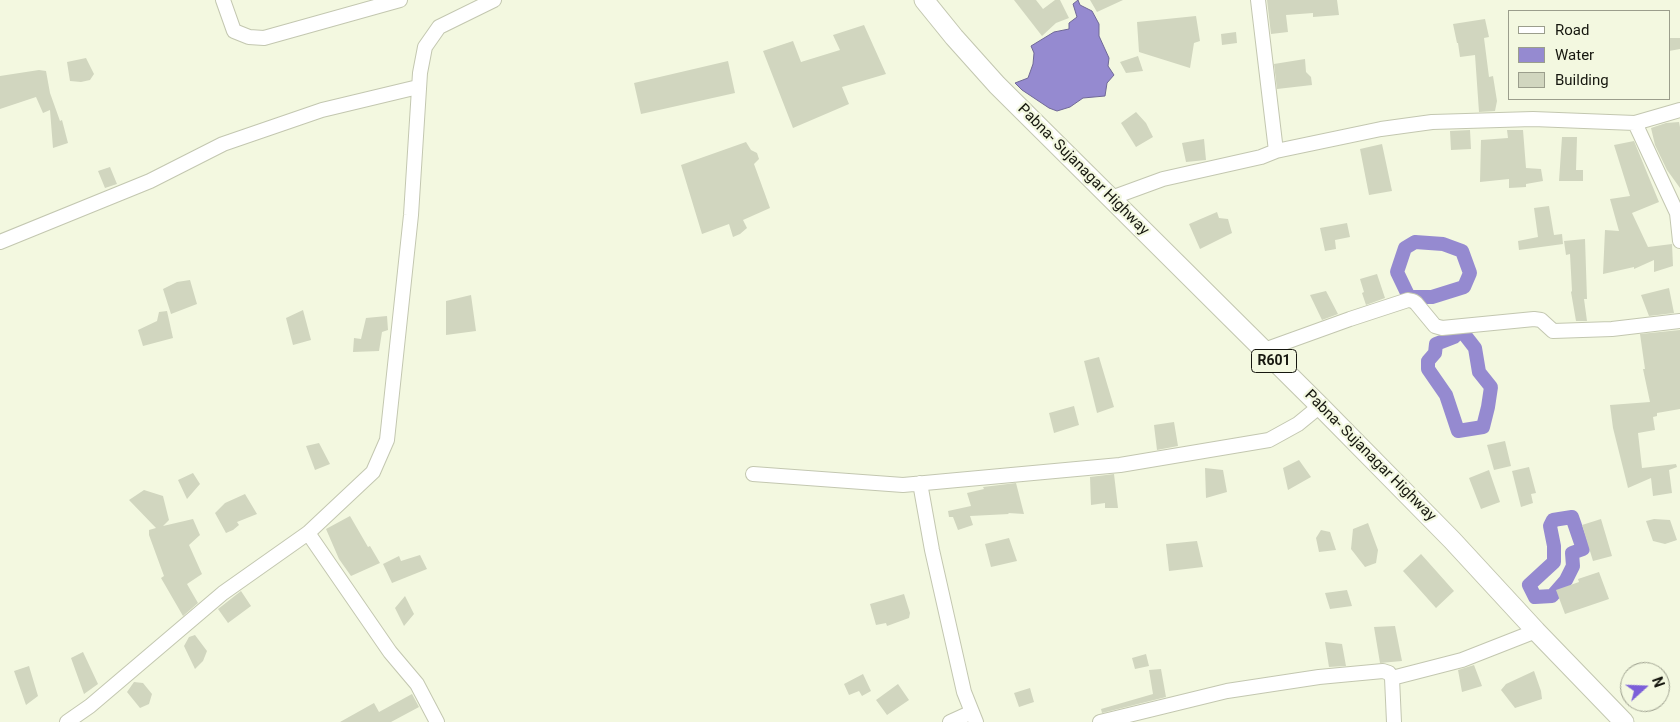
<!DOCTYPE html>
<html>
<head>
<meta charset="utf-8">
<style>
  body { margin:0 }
  #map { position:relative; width:1680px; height:722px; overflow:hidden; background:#f3f8e0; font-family:Roboto,sans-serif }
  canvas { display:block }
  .legend { position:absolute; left:1508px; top:10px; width:162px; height:90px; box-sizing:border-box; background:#f3f8e0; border:1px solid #9b9e8c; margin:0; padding:6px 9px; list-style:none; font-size:15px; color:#16170f }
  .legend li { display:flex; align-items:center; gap:10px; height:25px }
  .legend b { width:25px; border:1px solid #9b9e8c }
  .north { position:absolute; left:1620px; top:662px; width:50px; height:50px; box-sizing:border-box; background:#f3f8e0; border:1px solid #9b9e8c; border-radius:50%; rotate:70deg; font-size:14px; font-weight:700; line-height:20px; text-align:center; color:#16170f }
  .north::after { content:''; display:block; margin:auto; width:18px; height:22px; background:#7c5fd9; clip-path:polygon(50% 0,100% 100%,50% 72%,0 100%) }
</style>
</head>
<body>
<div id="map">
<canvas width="1680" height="722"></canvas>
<ul class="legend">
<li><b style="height:6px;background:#fff"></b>Road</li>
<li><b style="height:14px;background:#958ad0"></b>Water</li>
<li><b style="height:14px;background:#d1d6bf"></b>Building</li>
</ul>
<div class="north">N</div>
</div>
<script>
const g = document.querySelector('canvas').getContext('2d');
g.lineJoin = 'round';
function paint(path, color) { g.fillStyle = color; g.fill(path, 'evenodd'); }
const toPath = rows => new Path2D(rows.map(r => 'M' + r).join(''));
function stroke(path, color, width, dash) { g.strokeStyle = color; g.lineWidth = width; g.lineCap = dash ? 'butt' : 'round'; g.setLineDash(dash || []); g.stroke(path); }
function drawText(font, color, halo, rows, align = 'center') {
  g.font = font + ' Roboto,sans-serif'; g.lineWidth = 4.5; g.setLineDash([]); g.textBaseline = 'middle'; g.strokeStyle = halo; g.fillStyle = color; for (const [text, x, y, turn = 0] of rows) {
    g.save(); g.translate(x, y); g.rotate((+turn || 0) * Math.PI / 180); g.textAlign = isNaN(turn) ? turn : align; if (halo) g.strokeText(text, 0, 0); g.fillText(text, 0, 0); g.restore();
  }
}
const water = toPath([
  [1078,0,1080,5,1092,11,1099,24,1099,36,1109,58,1108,66,1114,75,1107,83,1105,96,1083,98,1070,107,1057,111,1049,108,1022,90,1015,83,1028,78,1033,64,1034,53,1031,46,1054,32,1069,29,1069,23,1077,17,1073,4,1078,0]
]);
paint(water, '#958ad0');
stroke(water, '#6f6896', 1);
stroke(toPath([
  [1415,242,1443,244,1462,251,1470,273,1464,287,1432,297,1409,297,1397,272,1405,248,1415,242],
  [1461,330,1475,348,1479,372,1491,387,1488,407,1483,427,1458,431,1446,395,1428,369,1428,361,1435,353,1436,344,1454,337,1461,330],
  [1572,517,1583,549,1572,553,1573,566,1566,580,1552,596,1535,597,1529,585,1554,562,1554,546,1550,526,1553,520,1572,517]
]), '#958ad0', 14);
paint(toPath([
  [1014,0,1036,0,1043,9,1055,0,1060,0,1069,18,1056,23,1042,36],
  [1090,0,1123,0,1097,12],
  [1267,0,1337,0,1339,15,1313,17,1313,13,1286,15,1288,32,1271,34],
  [1196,16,1200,41,1194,43,1190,68,1139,52,1137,22],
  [1485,19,1489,37,1484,38,1489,77,1493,76,1497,101,1495,111,1479,112,1475,55,1460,57,1458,43,1457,43,1453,24],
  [864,25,886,74,842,87,849,104,793,128,763,51,793,41,801,62,840,50,833,35],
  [1236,32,1237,43,1222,45,1221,34],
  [1669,38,1680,38,1680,49,1669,51],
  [1138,56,1143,71,1126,73,1120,62],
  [86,58,94,74,90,80,81,82,70,81,67,62],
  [1305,59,1306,72,1311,77,1312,85,1277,89,1274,64],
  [728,61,735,93,641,114,634,83],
  [39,70,46,71,50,93,60,121,62,120,68,143,53,148,50,110,43,113,36,97,0,109,0,76],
  [1136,112,1146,123,1153,137,1136,147,1121,123],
  [1679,122,1680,127,1680,188,1667,170,1655,145,1651,128,1666,123],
  [1470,130,1471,149,1451,150,1450,131],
  [1507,130,1523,130,1526,168,1541,169,1543,181,1526,184,1526,187,1509,188,1509,179,1480,182,1481,140,1508,138],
  [1562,137,1577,137,1576,170,1583,170,1583,181,1559,181],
  [1204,139,1206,160,1186,162,1182,143],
  [1634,141,1659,202,1632,213,1648,247,1672,244,1673,266,1654,272,1654,260,1634,269,1634,267,1603,274,1605,230,1619,231,1610,199,1630,196,1614,145],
  [746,142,751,150,757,153,759,159,754,164,770,208,743,220,747,228,740,234,733,237,729,224,702,234,681,165],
  [1382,144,1392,191,1369,195,1360,149],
  [110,167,117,184,105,188,98,171],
  [1549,206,1554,235,1562,234,1563,244,1519,250,1518,241,1538,237,1534,208],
  [1217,212,1219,218,1228,219,1232,233,1200,249,1189,224],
  [1347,223,1350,237,1335,240,1336,249,1325,251,1320,228],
  [1585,239,1587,299,1584,299,1587,321,1576,321,1571,292,1572,291,1570,254,1566,255,1564,241],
  [1377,274,1385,298,1366,305,1362,293,1364,292,1360,279],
  [190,280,197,304,171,314,163,289,177,282],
  [1669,288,1674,313,1649,316,1641,295],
  [1326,291,1338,314,1322,320,1310,295],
  [471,295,476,331,446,335,446,301],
  [303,310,311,340,293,345,286,318],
  [167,311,173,338,143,346,138,330,157,321,159,312],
  [387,316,388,330,382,332,379,351,353,352,354,338,361,339,366,318],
  [1680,330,1680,409,1657,413,1657,416,1653,417,1655,430,1638,433,1642,468,1676,464,1677,467,1669,470,1672,493,1653,496,1651,478,1628,488,1613,428,1610,405,1650,402,1643,369,1645,369,1640,334],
  [1099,357,1114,407,1097,413,1084,361],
  [1074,406,1079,425,1054,433,1049,413],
  [1174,422,1178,446,1157,450,1154,425],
  [1505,441,1511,466,1494,470,1487,445],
  [319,443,330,464,315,470,306,446],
  [1299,460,1311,477,1288,490,1283,468],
  [1529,467,1536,493,1531,494,1533,503,1521,507,1512,471],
  [1205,468,1223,470,1227,492,1206,498],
  [1489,470,1500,502,1481,509,1469,478],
  [193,473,200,484,187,499,178,480],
  [1114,474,1118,508,1105,508,1105,503,1091,505,1090,477],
  [1016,483,1024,514,1008,513,1009,514,970,516,973,525,958,530,953,517,949,517,948,511,971,506,967,493,984,489,983,487],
  [144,490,163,496,169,520,163,526,193,519,200,535,189,545,202,574,187,584,198,603,183,616,161,578,164,576,149,535,149,530,156,528,129,500],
  [245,494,257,514,237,522,239,525,233,530,226,533,215,513,225,503],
  [350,516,368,547,370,546,380,563,351,576,339,559,326,529],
  [1601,519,1612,556,1593,561,1582,525],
  [1654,519,1670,520,1677,540,1665,544,1653,541,1646,521],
  [1368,523,1378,550,1376,563,1365,567,1351,549,1353,529],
  [1321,530,1330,532,1336,550,1319,552,1316,538],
  [1009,538,1017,561,991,567,985,544],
  [1197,541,1203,567,1169,571,1166,544],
  [1421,554,1454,591,1436,608,1403,571],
  [420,555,427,569,392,583,383,564,399,556,401,561],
  [1599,572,1609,599,1565,614,1556,590,1579,582,1578,579],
  [1347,590,1352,606,1330,609,1325,593],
  [241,591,251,606,228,623,218,609],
  [904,594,910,613,909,618,887,626,886,623,876,625,870,604],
  [405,596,414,614,404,626,395,608],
  [1395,626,1402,661,1380,663,1374,627],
  [195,635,207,651,203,661,195,669,184,646,189,637],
  [1325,642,1342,644,1346,666,1329,667],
  [83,652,98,684,84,694,71,658],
  [1146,654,1149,666,1135,669,1132,658],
  [1474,665,1482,686,1462,692,1458,670],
  [29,666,38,696,26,705,14,671],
  [1161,669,1166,697,1102,713,1101,709,1153,694,1149,670],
  [1534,671,1541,691,1542,699,1515,708,1501,690,1506,684],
  [863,674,871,691,862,696,859,691,849,695,844,684],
  [134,682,143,683,152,694,149,704,140,708,127,692],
  [898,684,909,700,887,715,876,700],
  [1030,688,1034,702,1019,707,1014,693],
  [412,694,419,707,391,722,340,722,374,703,379,712]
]), '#d1d6bf');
const minor = toPath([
  [223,0,234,31,249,37,264,38,400,0],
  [1258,0,1276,151,1381,129,1432,122,1533,119,1635,123,1680,110],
  [1635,123,1677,213,1680,241],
  [1111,198,1163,179,1261,157,1276,151],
  [0,242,150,181,223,144,322,110,418,87],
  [1264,350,1350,319,1408,300,1413,301,1416,303,1435,326,1442,328,1534,319,1541,320,1553,331,1612,329,1680,321],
  [753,474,903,485,1120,465,1269,440,1298,424,1320,406],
  [920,483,932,550,964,692,976,722],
  [308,533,390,652,417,684,437,722],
  [1392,678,1394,722],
  [67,722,90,706,223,593,308,533,373,472,387,440,411,215,420,73,425,47,439,27,494,0],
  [950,722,972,712],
  [1100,722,1227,691,1319,677,1383,671,1389,673,1392,678,1462,660,1536,631]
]);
const major = toPath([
  [924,0,954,37,997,85,1320,406,1452,540,1536,631,1624,722]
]);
stroke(minor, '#c3c7b0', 16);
stroke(major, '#c3c7b0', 21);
stroke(minor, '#fff', 14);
stroke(major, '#fff', 19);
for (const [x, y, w] of [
  [1274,361,45]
]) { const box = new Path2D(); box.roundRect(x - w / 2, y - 11.5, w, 23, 4); g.fillStyle = '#f3f8e0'; g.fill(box); stroke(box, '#16170f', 1); }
drawText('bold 14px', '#16170f', null, [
  ["R601",1274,361]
]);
drawText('15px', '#16170f', '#f3f8e0', [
  ["Pabna- Sujanagar Highway",1083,170,45],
  ["Pabna- Sujanagar Highway",1370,456,45]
]);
</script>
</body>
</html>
